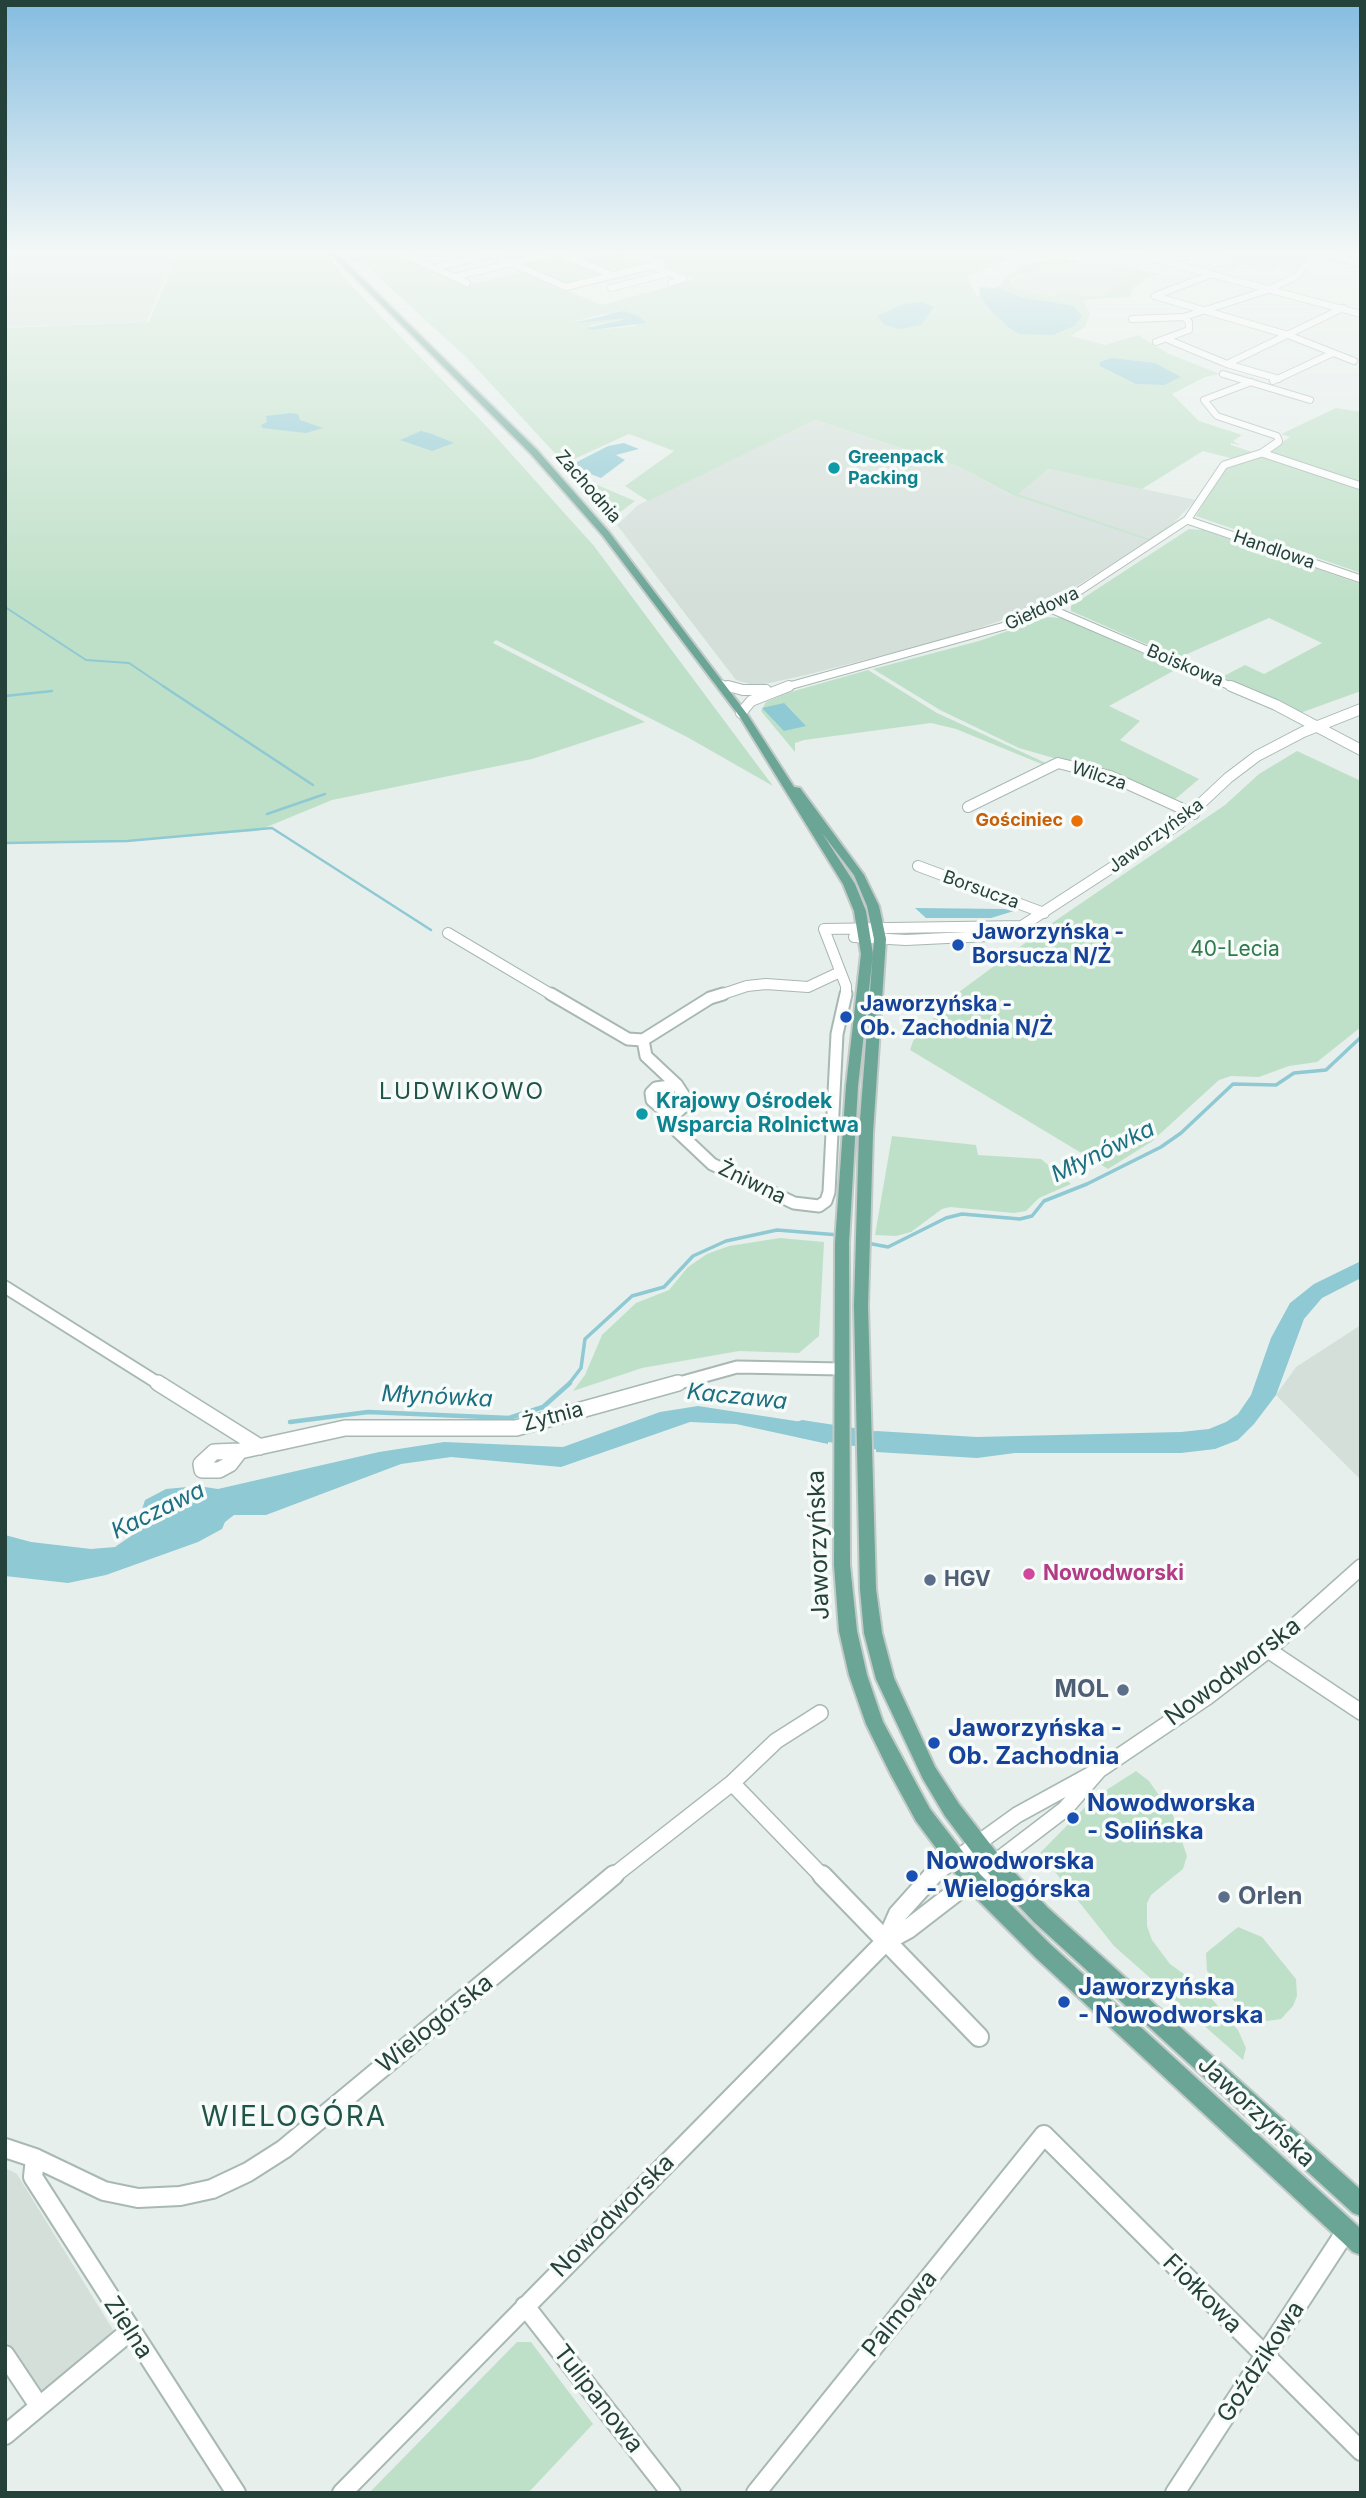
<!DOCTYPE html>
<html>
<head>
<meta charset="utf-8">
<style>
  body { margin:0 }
  #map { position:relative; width:1366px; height:2498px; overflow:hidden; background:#e6efeb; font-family:Inter,sans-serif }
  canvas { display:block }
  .frame { position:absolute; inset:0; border:7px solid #24423a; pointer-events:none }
</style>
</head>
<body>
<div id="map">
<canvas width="1366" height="2498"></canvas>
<div class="frame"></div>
</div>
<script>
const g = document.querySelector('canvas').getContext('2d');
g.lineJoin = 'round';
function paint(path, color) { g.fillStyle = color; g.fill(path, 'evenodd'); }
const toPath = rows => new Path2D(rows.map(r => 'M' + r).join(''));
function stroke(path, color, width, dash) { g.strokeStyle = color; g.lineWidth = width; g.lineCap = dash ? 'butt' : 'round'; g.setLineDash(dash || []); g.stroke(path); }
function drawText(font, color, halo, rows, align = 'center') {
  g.font = font + ' Inter,sans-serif'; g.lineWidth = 7; g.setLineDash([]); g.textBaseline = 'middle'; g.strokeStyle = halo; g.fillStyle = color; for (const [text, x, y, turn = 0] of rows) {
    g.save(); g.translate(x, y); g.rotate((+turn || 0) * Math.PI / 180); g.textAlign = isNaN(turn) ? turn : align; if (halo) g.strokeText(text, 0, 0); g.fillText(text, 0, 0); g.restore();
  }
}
paint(toPath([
  [5,250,178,250,146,322,5,327],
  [1221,250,1312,250,1301,267,1285,265,1269,272,1244,265,1230,271,1217,267,1239,259,1219,255,1217,252],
  [1054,264,1116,264,1135,269,1102,296,1037,294,1013,287,1010,283,1030,270],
  [815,420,960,467,1011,495,1048,469,1196,500,1165,531,1059,597,1023,613,950,638,806,675,756,686,736,680,617,525,638,505],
  [1361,1325,1361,1480,1276,1395,1296,1367],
  [5,2168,17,2174,115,2333,43,2392,5,2340]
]), '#d4dfda');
paint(toPath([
  [179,250,324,250,349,283,488,428,594,546,773,786,687,737,496,640,493,643,645,722,532,759,332,800,257,831,127,841,5,843,5,328,149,322],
  [342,250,389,250,466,285,522,272,602,305,696,279,626,250,1028,250,967,277,977,296,1001,285,1005,278,1023,266,1057,257,1083,262,1042,266,1011,279,1010,283,1013,287,1037,294,1102,296,1135,269,1160,274,1147,278,1132,289,1130,297,1083,300,1090,313,1086,326,1071,336,1105,345,1138,335,1169,354,1220,374,1205,377,1172,394,1199,421,1242,435,1233,441,1240,445,1231,443,1231,445,1361,488,1361,573,1196,516,1225,468,1238,460,1203,451,1142,489,1048,469,1018,494,1149,539,1186,514,1142,546,1148,540,1010,494,960,467,815,420,648,501,625,486,674,451,629,434,572,460,562,461,467,358,362,262,353,263],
  [602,314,638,316,636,326,592,330,589,326,630,318,626,317,573,322],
  [616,251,647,264,611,273,580,260],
  [558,255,606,275,568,285,516,264],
  [1336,408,1361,412,1361,484,1271,453,1272,449,1290,437,1281,434],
  [569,473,635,501,611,519],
  [1189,529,1203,530,1361,584,1361,691,1300,713,1222,677,1245,665,1264,674,1322,643,1269,618,1178,658,1071,611,1071,606],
  [1048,617,1063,618,1177,669,1109,706,1140,721,1120,740,1199,779,1173,801,1109,774,1019,748,940,710,873,669,979,641],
  [868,670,937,713,1048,764,1044,765,956,729,931,723,804,740,795,743,795,752,761,711,766,702,787,693],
  [1297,751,1361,781,1361,1027,1317,1062,1289,1066,1259,1077,1231,1076,1219,1080,1151,1142,1108,1169,910,1050,913,1041,955,995,1055,921,1225,805,1259,774],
  [892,1136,976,1145,978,1155,1041,1159,1071,1184,1039,1198,1026,1211,1014,1213,950,1207,942,1209,911,1232,896,1236,875,1235],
  [780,1238,824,1242,819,1336,799,1353,739,1351,642,1368,573,1391,585,1375,602,1335,636,1303,669,1290,688,1267,707,1254,729,1246],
  [1136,1771,1149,1781,1173,1815,1187,1856,1183,1869,1151,1895,1147,1903,1147,1926,1152,1940,1170,1964,1202,1987,1238,2030,1246,2048,1243,2060,1114,1946,1040,1853,1094,1798],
  [1238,1927,1262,1937,1296,1979,1297,1996,1293,2006,1281,2019,1267,2021,1244,2012,1207,1971,1206,1953],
  [517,2342,531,2342,593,2424,528,2493,369,2493]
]), '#bfe0c8');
paint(toPath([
  [979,287,1002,289,1020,297,1074,306,1082,317,1074,326,1053,335,1019,334,1008,327,991,311,980,296],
  [923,302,934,307,921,325,899,329,885,325,877,316,904,304],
  [624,311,638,316,647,323,592,330,587,328,629,318,573,323],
  [1112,358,1155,363,1181,377,1164,385,1136,384,1100,366,1100,362],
  [291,413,298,414,300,420,323,428,306,433,262,428,261,425,267,422,266,416],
  [421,431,432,434,454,443,432,451,400,440],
  [624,443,639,449,616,455,625,460,601,478,569,466,608,446],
  [784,703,806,726,784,731,762,708],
  [915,908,1004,909,1014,911,991,918,926,918],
  [1361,1261,1361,1278,1322,1298,1304,1319,1276,1395,1254,1424,1238,1440,1215,1449,1181,1453,1015,1453,977,1458,876,1452,876,1431,977,1437,1181,1432,1209,1429,1226,1422,1238,1414,1251,1395,1271,1338,1290,1303,1314,1284],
  [698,1406,828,1426,828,1444,736,1424,690,1422,561,1467,451,1457,401,1464,266,1515,234,1515,225,1522,222,1529,198,1542,106,1575,68,1583,5,1576,5,1535,31,1542,91,1549,115,1547,134,1534,145,1500,166,1489,198,1486,218,1489,379,1452,444,1442,563,1447,660,1412]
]), '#8ec9d4');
stroke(toPath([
  [5,607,86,660,129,663,166,688]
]), '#8ec9d4', 2);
stroke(toPath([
  [163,686,313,785],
  [5,696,52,691],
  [267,814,325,794],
  [5,843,127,841,272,828,431,930]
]), '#8ec9d4', 2.5);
stroke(toPath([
  [867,1243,888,1247,946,1218,962,1214,1020,1219,1032,1216,1044,1201,1087,1184,1161,1147,1181,1133,1233,1084,1276,1085,1294,1073,1326,1070,1361,1037],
  [568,1385,581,1368,585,1339,632,1296,664,1287,693,1256,726,1241,777,1230,839,1235]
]), '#8ec9d4', 3.5);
stroke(toPath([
  [290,1422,368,1412,509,1418,543,1407,570,1383]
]), '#8ec9d4', 4.5);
paint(toPath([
  [802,1420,900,1435,908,1438,911,1444,908,1450,900,1453,802,1438,794,1435,791,1429,794,1423,802,1420]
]), '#8ec9d4');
const minorFar5 = toPath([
  [395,250,467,283],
  [481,250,566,287,651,266,684,279,671,283],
  [551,250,612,275],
  [627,250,662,264],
  [1121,250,1361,314],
  [1316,252,1360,263],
  [410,257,439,250],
  [438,267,491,254],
  [454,277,557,252],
  [611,288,669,273],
  [1155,296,1288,335,1354,361],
  [1155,296,1212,274],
  [1132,319,1184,317,1268,290,1297,276,1318,250],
  [1169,340,1227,364,1279,379],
  [1156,342,1189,330,1189,322,1184,317],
  [1227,364,1343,308],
  [1223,374,1310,400],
  [1273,381,1333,353],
  [1251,382,1204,400,1217,416,1277,436,1279,441,1275,444]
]);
const minorFar4 = toPath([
  [1262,453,1361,486],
  [1187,520,1361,579],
  [1051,609,1235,688],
  [719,683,734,688],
  [782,688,1026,620,1061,603,1187,520,1224,465,1262,453,1278,442]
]);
const minorFar3 = toPath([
  [728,686,743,690,766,690],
  [1231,686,1276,705,1361,750],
  [741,713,751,701,789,686],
  [968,807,1058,763,1110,776,1194,814],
  [918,866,1044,913],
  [448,933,554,996],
  [854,937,906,940,1008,935,1179,824,1228,778,1257,756,1303,732,1361,709],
  [717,996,747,986,766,984,808,987,840,972],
  [846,996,846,986,824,929,1023,926]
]);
const minorFar2 = toPath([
  [551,994,628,1039,643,1040],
  [643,1040,710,998,723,994],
  [643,1040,646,1056,677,1085],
  [677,1085,688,1102,672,1117,652,1100,651,1093,656,1088,677,1085],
  [672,1117,676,1130,712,1164,794,1203,819,1206,826,1201,829,1192,837,1034,846,994],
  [5,1287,161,1385],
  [672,1385,737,1367,842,1369]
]);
const minorFar1 = toPath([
  [158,1383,260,1447],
  [240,1451,230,1464,219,1470,202,1470,201,1464,214,1452,240,1451],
  [240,1451,345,1428,516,1428,678,1383],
  [1268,1650,1361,1712],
  [732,1783,823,1877],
  [612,1877,732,1783,776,1741,820,1713],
  [931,1877,1017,1815,1099,1770,1207,1697,1268,1650,1361,1567],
  [976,1877,1065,1809,1099,1770]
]);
const minor = toPath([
  [822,1875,979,2037],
  [886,1941,898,1914,933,1875],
  [5,2148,35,2158,104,2191,138,2198,180,2196,212,2189,248,2172,284,2149,614,1875],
  [35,2158,33,2177,236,2493],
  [525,2306,671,2493],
  [5,2355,39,2406],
  [5,2435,130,2331],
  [342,2493,886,1941,908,1929,978,1875],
  [756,2493,1044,2135,1361,2451],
  [1175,2493,1346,2231]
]);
const major = toPath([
  [327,250,333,250,537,450,609,532,747,714,794,787,800,788,864,875,879,906,886,939,873,1133,868,1306,876,1589,882,1633,894,1678,935,1767,959,1804,1001,1858,1048,1908,1361,2190,1361,2216,1353,2213,1034,1922,987,1872,945,1816,923,1779,876,1679,864,1633,860,1589,854,1306,859,1133,874,939,867,906,854,875,822,833,855,884,866,911,873,954,858,1086,849,1243,850,1565,857,1631,867,1675,883,1722,930,1809,980,1874,1050,1944,1361,2229,1361,2255,1353,2252,1036,1958,966,1888,916,1821,891,1775,866,1724,849,1675,839,1631,834,1565,835,1243,846,1086,861,954,854,911,843,884,740,717,603,536,531,454,327,250]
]);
stroke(minorFar5, '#a8b8b2', 8);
stroke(minorFar4, '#a8b8b2', 9);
stroke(minorFar3, '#a8b8b2', 12);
stroke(minorFar2, '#a8b8b2', 15);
stroke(minorFar1, '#a8b8b2', 18);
stroke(minor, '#a8b8b2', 22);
stroke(major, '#c2cac8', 4);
stroke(minorFar5, '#fff', 6);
stroke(minorFar4, '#fff', 7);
stroke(minorFar3, '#fff', 10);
stroke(minorFar2, '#fff', 11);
stroke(minorFar1, '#fff', 15);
stroke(minor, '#fff', 18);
paint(major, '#6aa596');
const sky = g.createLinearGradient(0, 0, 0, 600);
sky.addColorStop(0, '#84bce0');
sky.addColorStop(0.42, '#f4f8f6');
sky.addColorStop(1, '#f4f8f600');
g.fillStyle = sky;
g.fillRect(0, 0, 1366, 600);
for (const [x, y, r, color] of [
  [834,468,7,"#0f9aa8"],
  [1077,821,7,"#e8710a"],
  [958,945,7,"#1a4fb4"],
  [846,1017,7,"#1a4fb4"],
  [642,1114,7,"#0f9aa8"],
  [1029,1574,7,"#d1479c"],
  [930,1580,7,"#5c6f8a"],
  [1123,1690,7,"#5c6f8a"],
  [934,1743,7,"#1a4fb4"],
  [1073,1818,7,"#1a4fb4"],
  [912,1876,7,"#1a4fb4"],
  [1224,1897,7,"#5c6f8a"],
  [1064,2002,7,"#1a4fb4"]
]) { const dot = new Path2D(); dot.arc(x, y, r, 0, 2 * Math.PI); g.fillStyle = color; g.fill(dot); stroke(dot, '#f7fbf9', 2.5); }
drawText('bold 18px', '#0d838f', '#f7fbf9', [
  ["Greenpack",848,458],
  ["Packing",848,479]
], 'left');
drawText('18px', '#24423a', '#f7fbf9', [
  ["Zachodnia",588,487,49],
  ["Handlowa",1274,550,19],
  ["Giełdowa",1042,609,-25],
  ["Boiskowa",1185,666,23],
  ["Wilcza",1099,776,18],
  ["Jaworzyńska",1156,836,-36],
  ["Borsucza",981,890,20]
]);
drawText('bold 18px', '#c56008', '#f7fbf9', [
  ["Gościniec",1063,821]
], 'right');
drawText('bold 21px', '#164399', '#f7fbf9', [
  ["Jaworzyńska -",972,933],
  ["Borsucza N/Ż",972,957],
  ["Jaworzyńska -",860,1005],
  ["Ob. Zachodnia N/Ż",860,1029]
], 'left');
drawText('21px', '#2d7a4b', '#f7fbf9', [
  ["40-Lecia",1235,950]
]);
drawText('bold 21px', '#0d838f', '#f7fbf9', [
  ["Krajowy Ośrodek",656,1102],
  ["Wsparcia Rolnictwa",656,1126]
], 'left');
drawText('21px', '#24423a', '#f7fbf9', [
  ["Żniwna",752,1183,26],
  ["Żytnia",553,1417,-15]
]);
drawText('bold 21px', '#b23c85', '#f7fbf9', [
  ["Nowodworski",1043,1574]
], 'left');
drawText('bold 21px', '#4e5e75', '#f7fbf9', [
  ["HGV",944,1580]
], 'left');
g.letterSpacing = '2px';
drawText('23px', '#1f5548', '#f7fbf9', [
  ["LUDWIKOWO",462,1092]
]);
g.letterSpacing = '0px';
drawText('italic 23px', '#1c6f80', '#f7fbf9', [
  ["Młynówka",1103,1152,-26],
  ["Młynówka",437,1397,3],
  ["Kaczawa",737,1397,6],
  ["Kaczawa",158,1511,-26]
]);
drawText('24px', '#24423a', '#f7fbf9', [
  ["Jaworzyńska",819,1545,-92],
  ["Nowodworska",1233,1672,-37],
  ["Wielogórska",435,2024,-39],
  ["Jaworzyńska",1256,2112,43],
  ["Nowodworska",613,2216,-45],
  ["Fiołkowa",1202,2294,45],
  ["Palmowa",900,2314,-51],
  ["Zielna",128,2328,57],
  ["Goździkowa",1261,2362,-57],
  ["Tulipanowa",598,2399,52]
]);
drawText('bold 24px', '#4e5e75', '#f7fbf9', [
  ["MOL",1109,1690],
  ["Orlen",1238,1897,"left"]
], 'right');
drawText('bold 24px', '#164399', '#f7fbf9', [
  ["Jaworzyńska -",948,1729],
  ["Ob. Zachodnia",948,1757],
  ["Nowodworska",1087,1804],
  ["- Solińska",1087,1832],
  ["Nowodworska",926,1862],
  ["- Wielogórska",926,1890],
  ["Jaworzyńska",1078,1988],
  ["- Nowodworska",1078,2016]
], 'left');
g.letterSpacing = '2px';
drawText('28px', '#1f5548', '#f7fbf9', [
  ["WIELOGÓRA",294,2118]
]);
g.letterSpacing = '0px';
</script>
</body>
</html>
